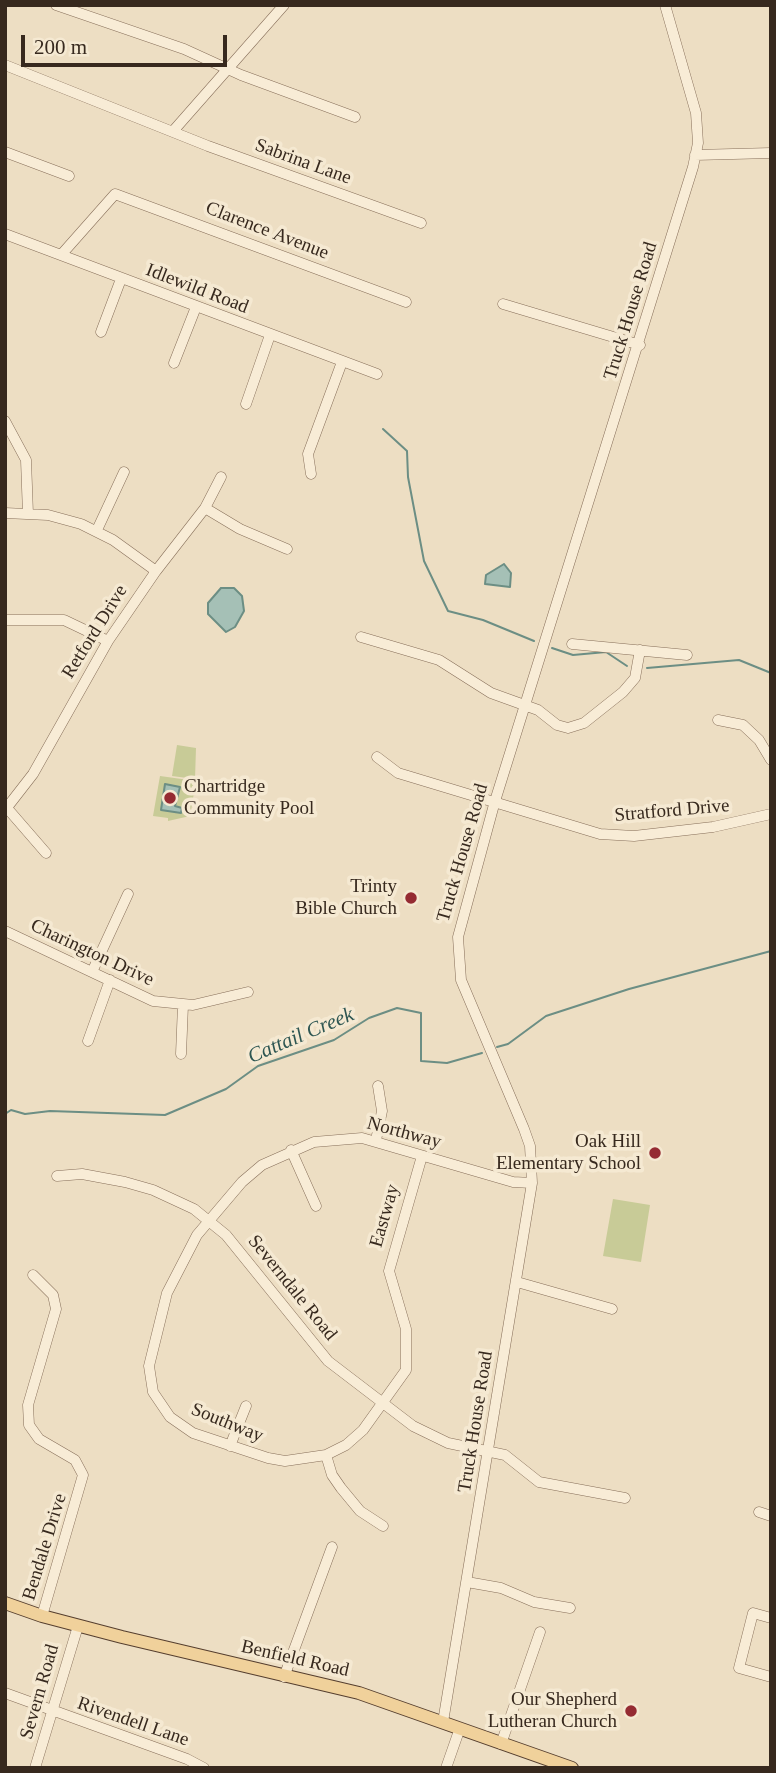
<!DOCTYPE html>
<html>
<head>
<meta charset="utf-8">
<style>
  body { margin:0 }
  #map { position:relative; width:776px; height:1773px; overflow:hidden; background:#eddec3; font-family:Georgia,serif }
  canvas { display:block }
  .frame { position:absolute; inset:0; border:7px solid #37291e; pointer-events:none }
  .scale { position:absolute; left:21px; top:35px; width:206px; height:32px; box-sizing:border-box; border:4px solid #37291e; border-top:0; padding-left:9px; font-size:21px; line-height:24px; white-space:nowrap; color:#37291e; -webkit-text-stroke:5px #f5e9d2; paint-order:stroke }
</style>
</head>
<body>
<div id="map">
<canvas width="776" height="1773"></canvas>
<div class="frame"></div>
<div class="scale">200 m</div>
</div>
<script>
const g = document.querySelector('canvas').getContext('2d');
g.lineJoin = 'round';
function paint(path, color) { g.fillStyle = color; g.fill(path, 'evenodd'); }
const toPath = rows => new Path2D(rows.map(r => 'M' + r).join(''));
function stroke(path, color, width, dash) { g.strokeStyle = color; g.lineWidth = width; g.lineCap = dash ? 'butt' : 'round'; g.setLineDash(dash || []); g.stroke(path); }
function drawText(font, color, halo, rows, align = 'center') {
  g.font = font + ' Georgia,serif'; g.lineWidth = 7; g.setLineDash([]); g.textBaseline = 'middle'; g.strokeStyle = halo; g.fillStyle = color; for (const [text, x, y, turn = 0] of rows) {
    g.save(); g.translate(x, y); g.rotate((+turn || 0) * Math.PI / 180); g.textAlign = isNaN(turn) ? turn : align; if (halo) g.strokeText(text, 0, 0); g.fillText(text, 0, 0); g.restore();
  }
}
paint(toPath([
  [177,745,196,748,195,779,172,776],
  [160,776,196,781,190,816,168,821,168,818,153,816],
  [613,1199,650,1205,641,1262,603,1256]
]), '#c8cb97');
const water = toPath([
  [504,564,511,573,510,587,485,584,486,575,504,564],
  [221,588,234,588,242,596,244,611,235,627,226,632,208,614,208,603,221,588],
  [165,784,180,787,175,806,182,808,181,813,161,810,165,784]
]);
paint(water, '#a5c0b6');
stroke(water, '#6c8e84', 2);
stroke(toPath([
  [383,429,407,451,408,477,424,561,448,611,483,620,534,641],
  [552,648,573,655,606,652,627,666],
  [647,668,739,660,771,673],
  [497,1047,508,1044,546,1016,629,989,771,951],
  [5,1114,11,1110,25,1114,50,1111,165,1115,226,1089,258,1066,334,1040,369,1018,397,1008,421,1013,421,1061,447,1063,482,1053]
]), '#6c8e84', 2);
const minor = toPath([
  [56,5,184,49,241,75,355,117],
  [5,65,208,146,421,223],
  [174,130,284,5],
  [5,152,69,176],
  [695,155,771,153],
  [5,234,377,374],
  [61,255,115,194,406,302],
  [503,304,640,345],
  [101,332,121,279],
  [174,363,196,307],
  [246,404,270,335],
  [5,421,26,460,28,514],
  [311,474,308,454,342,362],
  [205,508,240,529,287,549],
  [5,513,48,515,81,524,113,540,156,571],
  [97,530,124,472],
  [5,620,64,620,108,641],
  [361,637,439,660,491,693,538,710,557,725,568,728,584,723,623,692,635,678,640,650],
  [572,644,687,655],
  [718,720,743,725,759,740,771,760],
  [377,757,398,773,600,834,634,836,713,827,771,814],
  [7,808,46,853],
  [5,810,33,774,108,641,156,571,205,508,221,477],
  [5,931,153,1001,193,1005,248,992],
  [92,972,128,894],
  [88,1041,110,980],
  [181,1054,183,1005],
  [376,1140,382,1111,378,1086],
  [291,1150,316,1206],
  [422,1156,389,1271,406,1329,406,1370,363,1430,346,1445,326,1455,285,1461,268,1458,193,1433,170,1417,153,1392,149,1366,167,1293,197,1235,242,1182,262,1165,314,1142,362,1138,513,1182,532,1183],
  [57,1176,82,1174,125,1182,153,1190,194,1209,226,1235,328,1361,413,1426,448,1443,505,1455,539,1482,625,1498],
  [33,1275,53,1295,56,1309,28,1405,29,1425,39,1439,75,1460,83,1475,42,1616],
  [517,1282,612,1309],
  [230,1446,246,1406],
  [326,1455,332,1475,341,1488,360,1511,383,1526],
  [759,1512,771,1516],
  [467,1582,501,1588,534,1602,570,1608],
  [771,1618,753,1613,739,1668,771,1677],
  [284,1677,332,1547],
  [5,1693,187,1759,204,1768],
  [443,1722,532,1183,530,1146,524,1129,461,980,458,937,495,801,693,167,698,143,696,113,665,5],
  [501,1744,540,1632],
  [35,1768,78,1626],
  [446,1768,460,1728]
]);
const major = toPath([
  [5,1603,42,1616,122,1637,359,1693,572,1768]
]);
stroke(minor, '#876f5a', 11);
stroke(major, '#553e2e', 14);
stroke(minor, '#f8ecd6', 10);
stroke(major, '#f0d19b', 12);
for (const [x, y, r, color] of [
  [170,798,7,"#952b32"],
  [411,898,7,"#952b32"],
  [655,1153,7,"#952b32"],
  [631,1711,7,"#952b32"]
]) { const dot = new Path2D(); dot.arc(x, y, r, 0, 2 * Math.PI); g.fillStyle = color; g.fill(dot); stroke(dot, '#f5e9d2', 2.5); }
drawText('19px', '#37291e', '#f5e9d2', [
  ["Sabrina Lane",303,162,20],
  ["Clarence Avenue",267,231,21],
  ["Idlewild Road",197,289,21],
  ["Truck House Road",631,311,-73],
  ["Retford Drive",95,632,-58],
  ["Stratford Drive",672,811,-5],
  ["Truck House Road",463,853,-74],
  ["Charington Drive",92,953,25],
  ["Northway",404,1133,15],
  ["Eastway",385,1216,-74],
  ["Severndale Road",292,1288,51],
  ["Truck House Road",476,1422,-81],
  ["Southway",227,1423,22],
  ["Bendale Drive",45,1547,-73],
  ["Benfield Road",295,1659,13],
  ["Severn Road",40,1692,-74],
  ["Rivendell Lane",133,1722,19]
]);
drawText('19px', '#37291e', '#f5e9d2', [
  ["Chartridge",184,787,"left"],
  ["Community Pool",184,809,"left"],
  ["Trinty",397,887],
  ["Bible Church",397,909],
  ["Oak Hill",641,1142],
  ["Elementary School",641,1164],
  ["Our Shepherd",617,1700],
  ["Lutheran Church",617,1722]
], 'right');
drawText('italic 21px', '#2e5652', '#f5e9d2', [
  ["Cattail Creek",301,1036,-23]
]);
</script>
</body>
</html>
